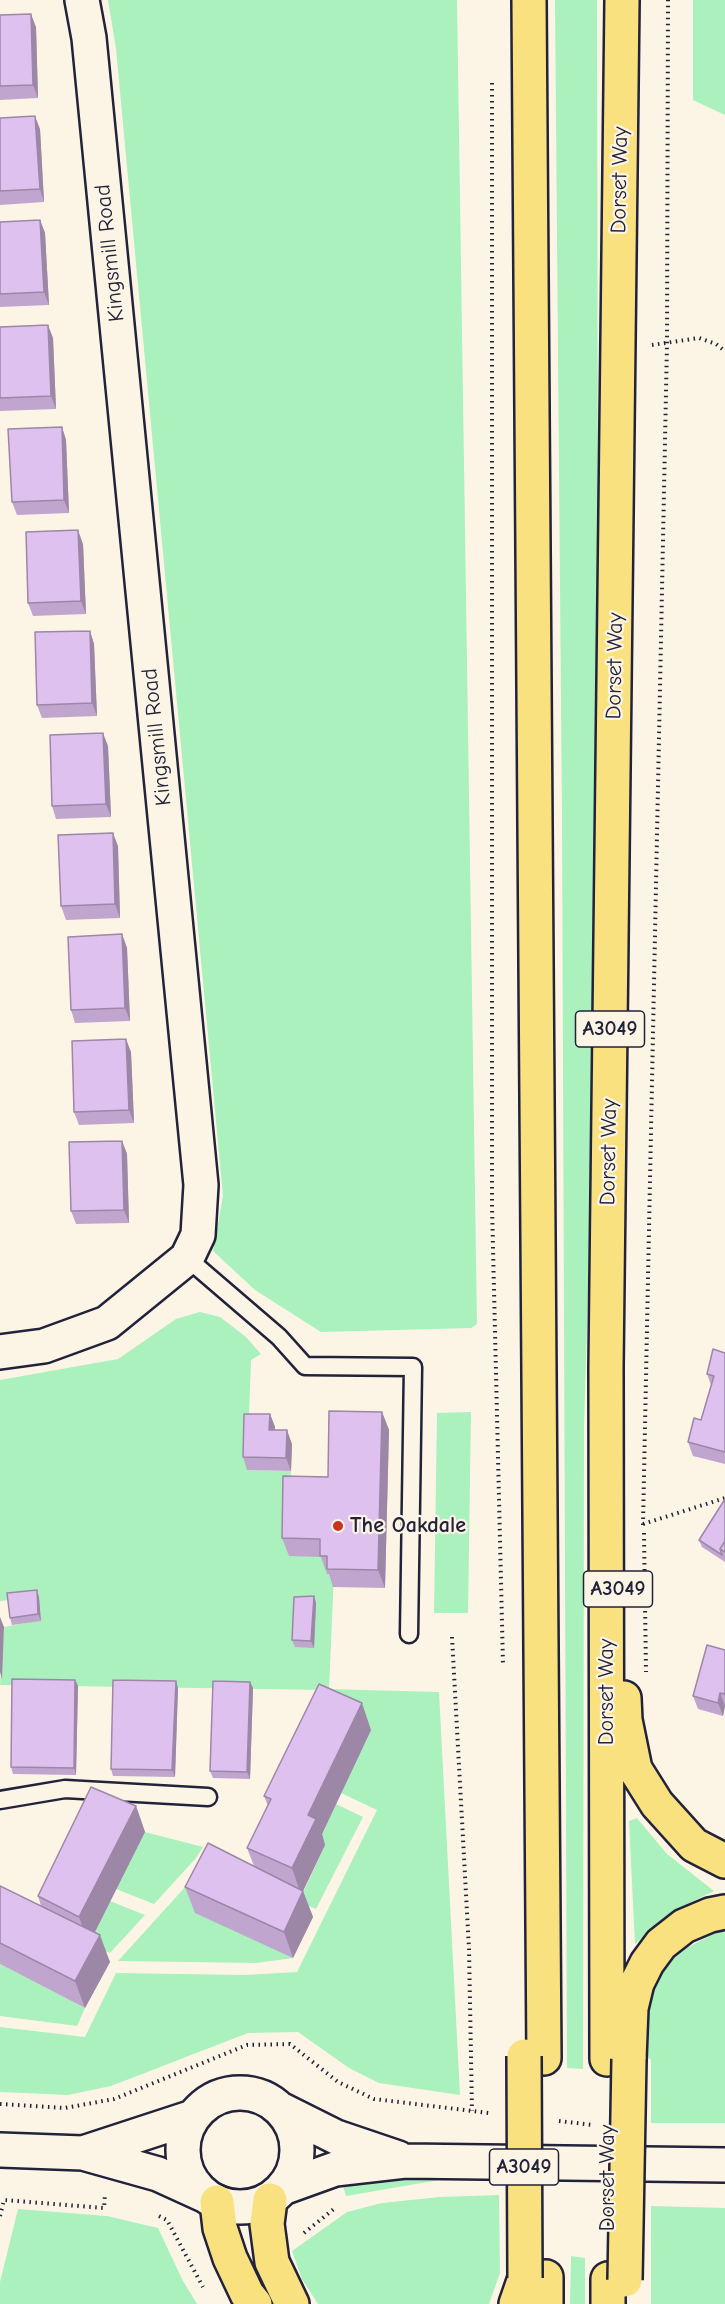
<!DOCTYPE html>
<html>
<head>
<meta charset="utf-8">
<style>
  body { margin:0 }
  canvas { display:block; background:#fcf5e5 }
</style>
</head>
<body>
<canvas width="725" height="2304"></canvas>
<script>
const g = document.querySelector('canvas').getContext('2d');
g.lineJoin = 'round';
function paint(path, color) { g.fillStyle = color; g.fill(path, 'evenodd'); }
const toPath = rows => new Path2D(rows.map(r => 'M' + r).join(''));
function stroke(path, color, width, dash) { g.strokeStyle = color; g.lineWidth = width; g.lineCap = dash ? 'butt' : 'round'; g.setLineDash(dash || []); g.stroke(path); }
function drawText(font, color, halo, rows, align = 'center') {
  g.font = font + ' "Comic Neue",sans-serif'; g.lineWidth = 4.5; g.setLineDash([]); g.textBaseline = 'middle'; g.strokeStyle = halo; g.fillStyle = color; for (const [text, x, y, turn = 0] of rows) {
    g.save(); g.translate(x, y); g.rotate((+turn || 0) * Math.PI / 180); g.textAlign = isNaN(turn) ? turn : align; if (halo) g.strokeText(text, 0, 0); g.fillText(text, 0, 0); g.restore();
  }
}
paint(toPath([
  [108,0,457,0,477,1324,471,1328,321,1332,255,1290,213,1251,223,1196,116,49],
  [555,0,597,0,598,599,594,1084,584,1429,583,2069,567,2068,562,818],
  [693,0,725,0,725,115,693,100],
  [200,1312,220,1317,246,1337,261,1354,251,1360,247,1470,291,1471,290,1494,334,1574,329,1689,439,1692,460,2095,379,2083,349,2068,298,2032,248,2033,111,2086,68,2095,0,2092,0,2027,85,2037,116,1973,245,1975,297,1972,377,1810,341,1793,329,1690,0,1685,4,1627,41,1620,39,1597,0,1601,0,1380,118,1359,176,1319],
  [471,1412,468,1613,434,1613,437,1413],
  [336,1804,363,1817,316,1909,281,1893,302,1895,325,1845,318,1842],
  [637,1818,667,1854,714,1891,677,1909,635,1944,629,1821],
  [145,1832,203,1847,196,1858,154,1904,116,1889],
  [206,1864,293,1958,256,1963,118,1961],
  [110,1901,145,1915,110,1953,89,1944],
  [721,1930,725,1933,725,2123,651,2123,651,2059,646,2058,648,2005,655,1984,663,1969,677,1953],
  [0,1964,85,2008,77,2026,0,2016],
  [413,2177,451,2178,346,2196,342,2182],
  [499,2195,500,2273,489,2304,318,2304,302,2279,292,2251,347,2212,382,2203,440,2197],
  [651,2206,725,2208,725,2304,651,2304],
  [18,2209,107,2216,158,2228,183,2281,197,2304,0,2304,0,2282],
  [571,2256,585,2258,585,2304,570,2304]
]), '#aaf1bd');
const service = toPath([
  [187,1258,279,1337,305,1366,413,1367,409,1634],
  [0,1800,65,1789,208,1797]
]);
const minor = toPath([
  [0,1352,44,1346,107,1323,187,1258,198,1235,201,1185,89,38,82,0]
]);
const tertiary = toPath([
  '183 2150a57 57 0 1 1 114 0a57 57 0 1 1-114 0Z',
  [282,2110,336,2137,398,2158],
  [0,2150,83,2153,158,2174,204,2195],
  [83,2153,193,2117],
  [285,2187,335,2169,405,2161,725,2165]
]);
const trunk = toPath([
  [529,0,544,2058],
  [624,1698,625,1720,635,1769,657,1804,694,1845,725,1861],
  [607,2059,606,1367,622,0],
  [629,2059,631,2008,637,1983,647,1963,661,1944,684,1926,710,1915,725,1912],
  [270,2200,267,2224,272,2262,292,2304],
  [217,2202,220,2228,230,2258,247,2294,255,2304],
  [546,2277,546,2304],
  [608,2279,608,2304],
  [516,2304,525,2278]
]);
stroke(service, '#22223b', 21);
stroke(minor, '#22223b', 38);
stroke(tertiary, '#22223b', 38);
stroke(trunk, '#22223b', 38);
stroke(toPath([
  [492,83,492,1206,503,1665],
  [652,345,699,338,716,344,725,351],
  [643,1524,725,1498],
  [643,1525,667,343,668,0],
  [644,1533,646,1672],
  [452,1637,469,1949,472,2111],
  [0,2104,65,2108,114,2099,247,2045,290,2044,338,2082,374,2099,489,2113],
  [559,2121,593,2125],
  [0,2216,4,2200,104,2208,105,2194],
  [159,2216,167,2220,203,2287],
  [304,2233,335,2208]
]), '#22223b', 4, [1.5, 4.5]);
stroke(service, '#fcf5e5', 16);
stroke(minor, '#fcf5e5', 33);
stroke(tertiary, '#fcf5e5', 33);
stroke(trunk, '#fae180', 33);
const trunkBridge = toPath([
  [524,2056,525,2278],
  [625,2280,629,2059]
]);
stroke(trunkBridge, '#22223b', 38, []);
stroke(trunkBridge, '#fae180', 33);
paint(toPath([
  [0,15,36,27,38,98,0,100],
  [0,118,40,129,44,202,0,205],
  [40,220,45,233,49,305,0,307,0,222],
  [0,327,53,338,56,409,0,411],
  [62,427,66,440,69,513,17,515,12,502],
  [83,544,86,614,33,616,28,603],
  [90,631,94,644,97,716,42,718,37,705],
  [108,746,111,817,56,819,52,806],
  [118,846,120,918,66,920,61,906],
  [122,934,127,948,130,1021,75,1023,71,1010],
  [131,1052,134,1123,79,1125,74,1112],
  [122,1141,127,1154,129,1223,76,1224,71,1211],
  [725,1353,725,1464,693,1456,688,1442,701,1420,711,1385,707,1374],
  [382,1412,389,1430,385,1588,333,1587,329,1574,327,1574,321,1557,289,1556,282,1538,328,1477],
  [270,1414,275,1427,274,1430,292,1444,291,1471,247,1470,243,1457],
  [725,1499,725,1562,702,1547,699,1540],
  [314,1596,316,1603,314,1648,295,1647,292,1640],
  [39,1597,41,1621,12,1625,10,1618],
  [725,1650,725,1706,723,1716,698,1709,693,1696],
  [75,1680,78,1686,76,1775,13,1774,11,1767],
  [250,1682,253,1688,250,1779,213,1778,210,1771],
  [178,1688,175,1777,113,1776,111,1769],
  [371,1730,322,1834,325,1845,303,1891,313,1917,293,1958,195,1913,185,1887,254,1866,247,1848,268,1806,264,1796],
  [136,1806,145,1832,94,1933,110,1962,85,2008,0,1964,0,1886,41,1906,38,1896]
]), '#c0a6ce');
paint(toPath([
  [31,14,36,27,38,98,33,85],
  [35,116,40,129,44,202,40,189],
  [40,220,45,233,49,305,44,292],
  [48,325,53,338,56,409,51,396],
  [62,427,66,440,69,513,64,500],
  [78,530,83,544,86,614,81,601],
  [90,631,94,644,97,716,92,703],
  [103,733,108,746,111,817,106,804],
  [113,833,118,846,120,918,115,904],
  [122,934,127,948,130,1021,125,1008],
  [126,1039,131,1052,134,1123,129,1110],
  [122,1141,127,1154,129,1223,124,1210],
  [382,1412,389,1430,385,1588,378,1570],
  [270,1414,275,1427,274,1443,269,1430],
  [287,1430,292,1444,291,1471,286,1458],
  [37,1590,39,1597,41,1621,38,1614],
  [314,1596,316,1603,314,1648,311,1641],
  [0,1617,4,1627,2,1679,0,1672],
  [75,1680,78,1686,76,1775,74,1768],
  [176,1681,178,1688,175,1777,172,1770],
  [250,1682,253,1688,250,1779,247,1772],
  [720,1693,725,1706,723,1716,718,1703],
  [362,1703,371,1730,322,1834,325,1845,303,1891,313,1917,293,1958,284,1932,301,1895,292,1868,308,1815],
  [136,1806,145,1832,89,1944,79,1917],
  [100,1935,110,1962,85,2008,75,1981]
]), '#9c87a7');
const building = toPath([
  [31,14,33,85,0,86,0,15,31,14],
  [35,116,40,189,0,191,0,118,35,116],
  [40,220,44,292,0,294,0,222,40,220],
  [48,325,51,396,0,398,0,327,48,325],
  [62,427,64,500,12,502,8,429,62,427],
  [78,530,81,601,28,603,26,532,78,530],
  [90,631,92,703,37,705,35,632,90,631],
  [103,733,106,804,52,806,50,735,103,733],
  [113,833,115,904,61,906,58,835,113,833],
  [122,934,125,1008,71,1010,68,937,122,934],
  [126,1039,129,1110,74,1112,72,1041,126,1039],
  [122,1141,124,1210,71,1211,69,1142,122,1141],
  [713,1349,725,1353,725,1452,688,1442,694,1418,701,1420,714,1376,707,1374,713,1349],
  [329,1411,382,1412,378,1570,327,1569,327,1556,320,1556,320,1539,282,1538,283,1476,328,1477,329,1411],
  [244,1414,270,1414,269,1430,287,1430,286,1458,243,1457,244,1414],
  [725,1499,725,1541,720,1549,722,1555,699,1540,725,1499],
  [725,1541,725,1552,720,1549,725,1541],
  [37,1590,38,1614,10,1618,7,1593,37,1590],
  [314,1596,311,1641,292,1640,294,1597,314,1596],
  [707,1645,725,1650,725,1694,720,1693,718,1703,693,1696,707,1645],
  [12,1679,75,1680,74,1768,11,1767,12,1679],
  [113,1680,176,1681,172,1770,111,1769,113,1680],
  [213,1681,250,1682,247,1772,210,1771,213,1681],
  [319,1684,362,1703,308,1815,316,1819,292,1868,247,1848,271,1799,264,1796,319,1684],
  [91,1787,136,1806,79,1917,38,1896,91,1787],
  [208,1843,303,1891,284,1932,185,1887,208,1843],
  [0,1886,100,1935,75,1981,0,1943,0,1886]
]);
paint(building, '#dfc1ef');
stroke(building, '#9c87a7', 1.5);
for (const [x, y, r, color] of [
  [338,1526,6,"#c8321e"]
]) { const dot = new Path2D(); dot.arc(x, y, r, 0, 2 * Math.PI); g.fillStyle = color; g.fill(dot); stroke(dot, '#fcf5e5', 2); }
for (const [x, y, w] of [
  [610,1029,69],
  [618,1589,69],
  [524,2167,69]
]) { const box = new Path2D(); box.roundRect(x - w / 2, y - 18, w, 36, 4.5); g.fillStyle = '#fcf5e5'; g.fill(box); stroke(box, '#22223b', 1.5); }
drawText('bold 21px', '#22223b', null, [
  ["A3049",610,1029],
  ["A3049",618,1589],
  ["A3049",524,2167]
]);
drawText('22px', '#22223b', '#fcf5e5', [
  ["Dorset Way",620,180,-89],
  ["Kingsmill Road",110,253,-96],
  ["Dorset Way",615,666,-89],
  ["Kingsmill Road",157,737,-96],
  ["Dorset Way",609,1152,-89],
  ["Dorset Way",607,1692,-90],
  ["Dorset Way",608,2178,-90]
]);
drawText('bold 22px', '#22223b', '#fcf5e5', [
  ["The Oakdale",350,1526]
], 'left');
</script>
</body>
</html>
